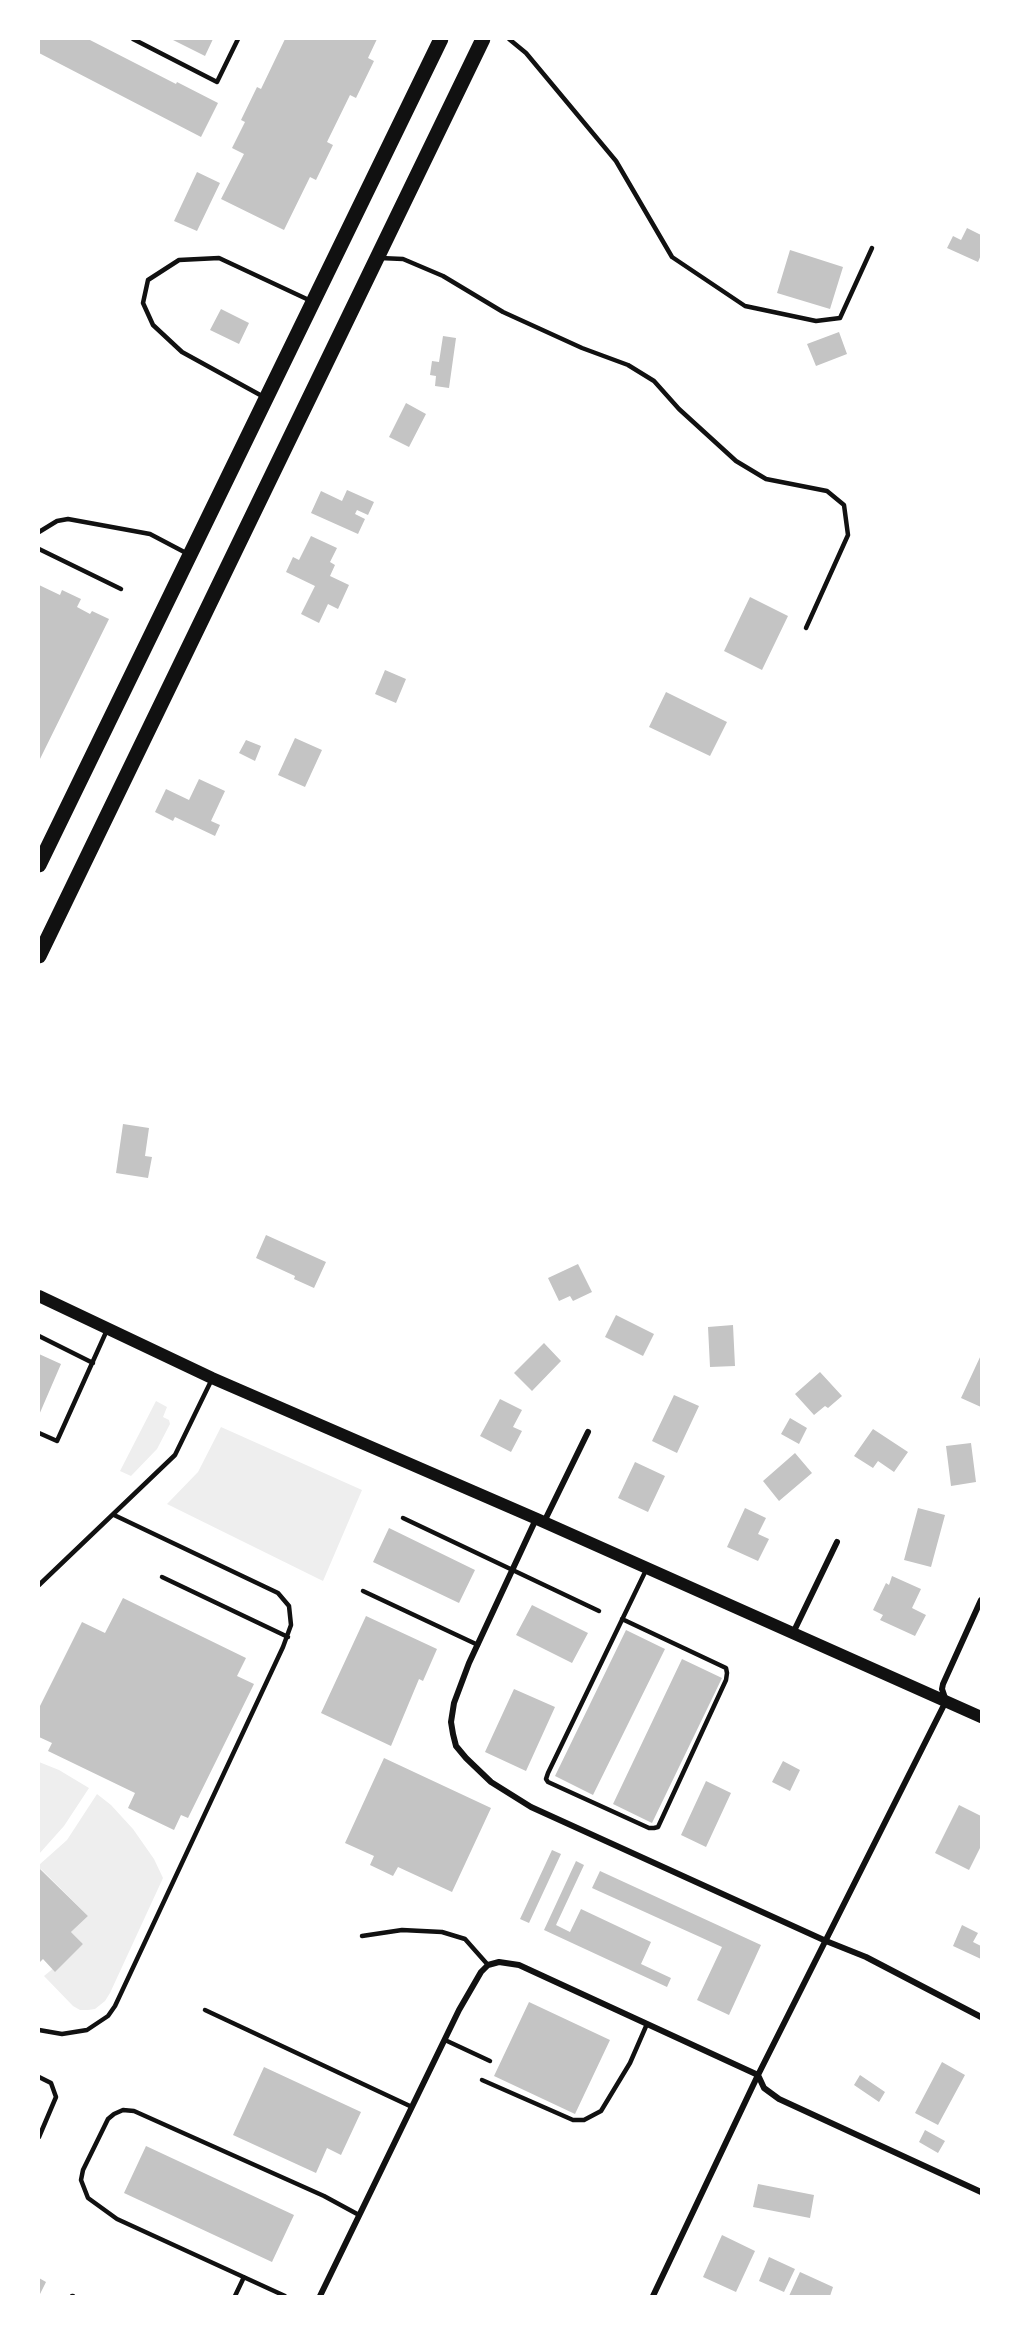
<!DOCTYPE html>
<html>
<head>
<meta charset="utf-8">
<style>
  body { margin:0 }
  #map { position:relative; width:1020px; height:2335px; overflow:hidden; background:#fff; font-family:Cabin,sans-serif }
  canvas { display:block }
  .frame { position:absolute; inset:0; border:40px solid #fff; pointer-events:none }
</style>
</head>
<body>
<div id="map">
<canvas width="1020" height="2335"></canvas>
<div class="frame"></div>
</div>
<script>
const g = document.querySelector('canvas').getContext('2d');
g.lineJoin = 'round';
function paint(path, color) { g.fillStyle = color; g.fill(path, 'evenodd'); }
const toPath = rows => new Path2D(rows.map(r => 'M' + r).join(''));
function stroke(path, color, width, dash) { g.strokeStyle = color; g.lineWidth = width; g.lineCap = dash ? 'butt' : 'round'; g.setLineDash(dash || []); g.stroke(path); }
paint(toPath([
  [156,1401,167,1407,163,1417,169,1420,170,1424,157,1449,131,1476,120,1471],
  [221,1427,362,1490,323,1581,167,1504,198,1472],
  [39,1762,59,1770,89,1788,64,1826,39,1854],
  [97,1794,111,1805,133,1829,154,1859,163,1878,110,1993,105,2001,95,2009,88,2010,80,2010,73,2006,44,1976,83,1944,71,1932,88,1916,41,1869,39,1870,39,1865,67,1840]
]), '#eee');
paint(toPath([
  [39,39,88,39,176,84,177,82,218,103,201,137,39,53],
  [171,39,213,39,205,56],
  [285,39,377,39,368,58,374,61,356,98,350,95,327,142,333,145,316,180,310,177,284,230,221,199,244,154,232,148,245,122,241,120,257,87,261,89],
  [197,172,220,183,197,231,174,221],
  [967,228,981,235,981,255,978,262,947,248,953,236,961,240],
  [790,250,843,267,830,309,777,293],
  [221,309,249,323,239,344,210,330],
  [839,332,847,354,816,366,807,344],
  [443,336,456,338,449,388,435,386,436,376,430,375,432,361,439,362],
  [406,403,426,414,409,447,389,437],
  [347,490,374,502,368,515,357,510,355,514,365,519,358,534,311,513,321,491,342,501],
  [311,536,337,548,330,562,335,565,330,576,349,585,338,609,328,604,319,623,301,614,315,586,286,572,293,557,299,560],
  [39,585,60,595,62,590,81,599,77,607,90,614,92,611,109,619,39,761],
  [750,597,788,616,762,670,724,651],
  [385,670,406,679,396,703,375,694],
  [666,692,727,722,710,756,649,727],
  [295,738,322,750,305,787,278,775],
  [246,740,261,746,255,761,239,753],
  [199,779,225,791,211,821,220,825,215,836,175,817,173,821,155,812,166,789,189,800],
  [123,1124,149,1128,145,1156,152,1157,148,1178,116,1173],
  [266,1235,326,1262,314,1288,294,1279,295,1276,256,1258],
  [578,1264,592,1292,573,1301,570,1296,559,1301,548,1278],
  [616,1315,654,1334,643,1356,605,1337],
  [733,1325,735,1366,710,1367,708,1327],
  [544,1343,561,1361,532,1391,514,1373],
  [39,1354,61,1364,39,1415],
  [981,1355,981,1407,961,1398],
  [820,1372,842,1396,828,1408,825,1406,814,1415,795,1394],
  [674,1395,699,1406,677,1453,652,1441],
  [500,1399,522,1410,513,1427,522,1431,511,1452,480,1436],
  [790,1418,807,1428,799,1444,781,1434],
  [873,1429,908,1452,894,1472,878,1461,873,1468,854,1456],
  [971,1443,976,1482,951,1486,946,1446],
  [795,1453,812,1473,779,1501,763,1481],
  [635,1462,665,1476,648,1512,618,1498],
  [745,1508,766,1518,758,1534,769,1539,758,1561,727,1547],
  [918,1508,945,1515,931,1567,904,1560],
  [389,1528,475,1570,459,1603,373,1562],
  [892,1576,921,1589,912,1608,926,1615,915,1636,880,1620,883,1615,873,1610,886,1583,889,1585],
  [123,1598,246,1658,237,1676,254,1684,188,1818,181,1815,174,1830,128,1808,135,1793,48,1751,52,1743,39,1737,39,1708,82,1622,105,1633],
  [532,1605,588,1633,572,1663,516,1635],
  [366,1616,437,1649,423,1681,419,1679,391,1746,321,1713],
  [626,1630,665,1649,593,1795,555,1776],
  [682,1659,722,1678,652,1823,613,1804],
  [514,1689,555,1707,526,1771,485,1752],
  [384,1758,491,1808,452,1892,398,1867,393,1876,370,1865,374,1856,345,1843],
  [783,1761,800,1770,790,1791,772,1782],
  [706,1781,731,1793,706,1847,681,1835],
  [959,1805,981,1816,981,1846,969,1870,935,1853],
  [552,1850,561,1854,529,1923,520,1919],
  [576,1861,584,1865,556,1925,570,1932,581,1909,651,1942,641,1964,671,1978,667,1987,544,1930],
  [40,1869,88,1916,71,1932,83,1944,55,1972,43,1959,39,1963],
  [600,1871,761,1945,729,2015,697,2000,722,1947,592,1888],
  [962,1925,978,1933,973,1942,981,1946,981,1959,953,1946],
  [529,2002,610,2040,575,2114,494,2076],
  [942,2062,965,2075,938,2125,915,2113],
  [264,2067,361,2112,341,2155,327,2148,316,2173,233,2135],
  [860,2075,885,2092,879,2102,854,2085],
  [925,2130,945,2141,938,2153,919,2142],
  [146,2146,294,2215,272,2262,124,2193],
  [758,2184,814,2195,810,2218,753,2207],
  [722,2235,755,2251,736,2292,703,2277],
  [769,2257,795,2269,784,2292,759,2281],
  [800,2272,833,2287,830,2296,789,2296],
  [39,2278,46,2282,39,2296]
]), '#c4c4c4');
stroke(toPath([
  [133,39,217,82,238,39],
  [509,39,526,53,616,161,672,257,745,306,816,321,840,318,872,248],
  [380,258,403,259,443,276,503,312,582,348,628,365,654,381,679,409,736,461,766,479,827,491,844,505,848,535,806,628],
  [262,396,182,352,153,325,143,303,148,280,179,260,219,258,311,301],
  [39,532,57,521,68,519,150,534,188,554],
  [39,549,121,589],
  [39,1336,93,1363],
  [39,1433,57,1441,107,1330],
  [403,1518,599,1611],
  [162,1577,288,1637],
  [39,1585,175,1455,212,1379],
  [363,1591,478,1645],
  [622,1619,726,1668,727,1673,726,1680,658,1827,654,1828,649,1828,548,1782,546,1779,548,1773,647,1568],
  [362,1936,402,1930,442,1932,465,1939,488,1965],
  [205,2010,412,2107],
  [39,2030,62,2034,87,2030,108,2016,115,2006,283,1647,291,1625,289,1606,278,1593,114,1515],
  [445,2040,490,2061],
  [39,2077,51,2083,56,2097,39,2137],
  [482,2080,573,2120,584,2120,601,2111,630,2063,647,2024],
  [72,2296,73,2296],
  [235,2296,244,2277],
  [285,2296,117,2219,88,2198,81,2180,83,2170,108,2119,114,2114,123,2110,134,2111,324,2196,359,2215]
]), '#111', 4.5);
stroke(toPath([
  [536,1519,469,1663,454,1703,451,1722,453,1734,456,1746,466,1758,491,1782,531,1807,826,1941,866,1957,981,2017],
  [544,1522,588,1432],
  [793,1633,837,1542],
  [320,2296,459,2010,481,1972,488,1965,499,1962,519,1965,758,2075,764,2088,779,2099,981,2192],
  [653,2296,758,2075,946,1701,942,1689,943,1684,981,1600]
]), '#111', 6);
stroke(toPath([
  [39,1296,212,1378,537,1519,981,1717]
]), '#111', 12);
stroke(toPath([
  [39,865,441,39],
  [39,956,483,39]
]), '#111', 15);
</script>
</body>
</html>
